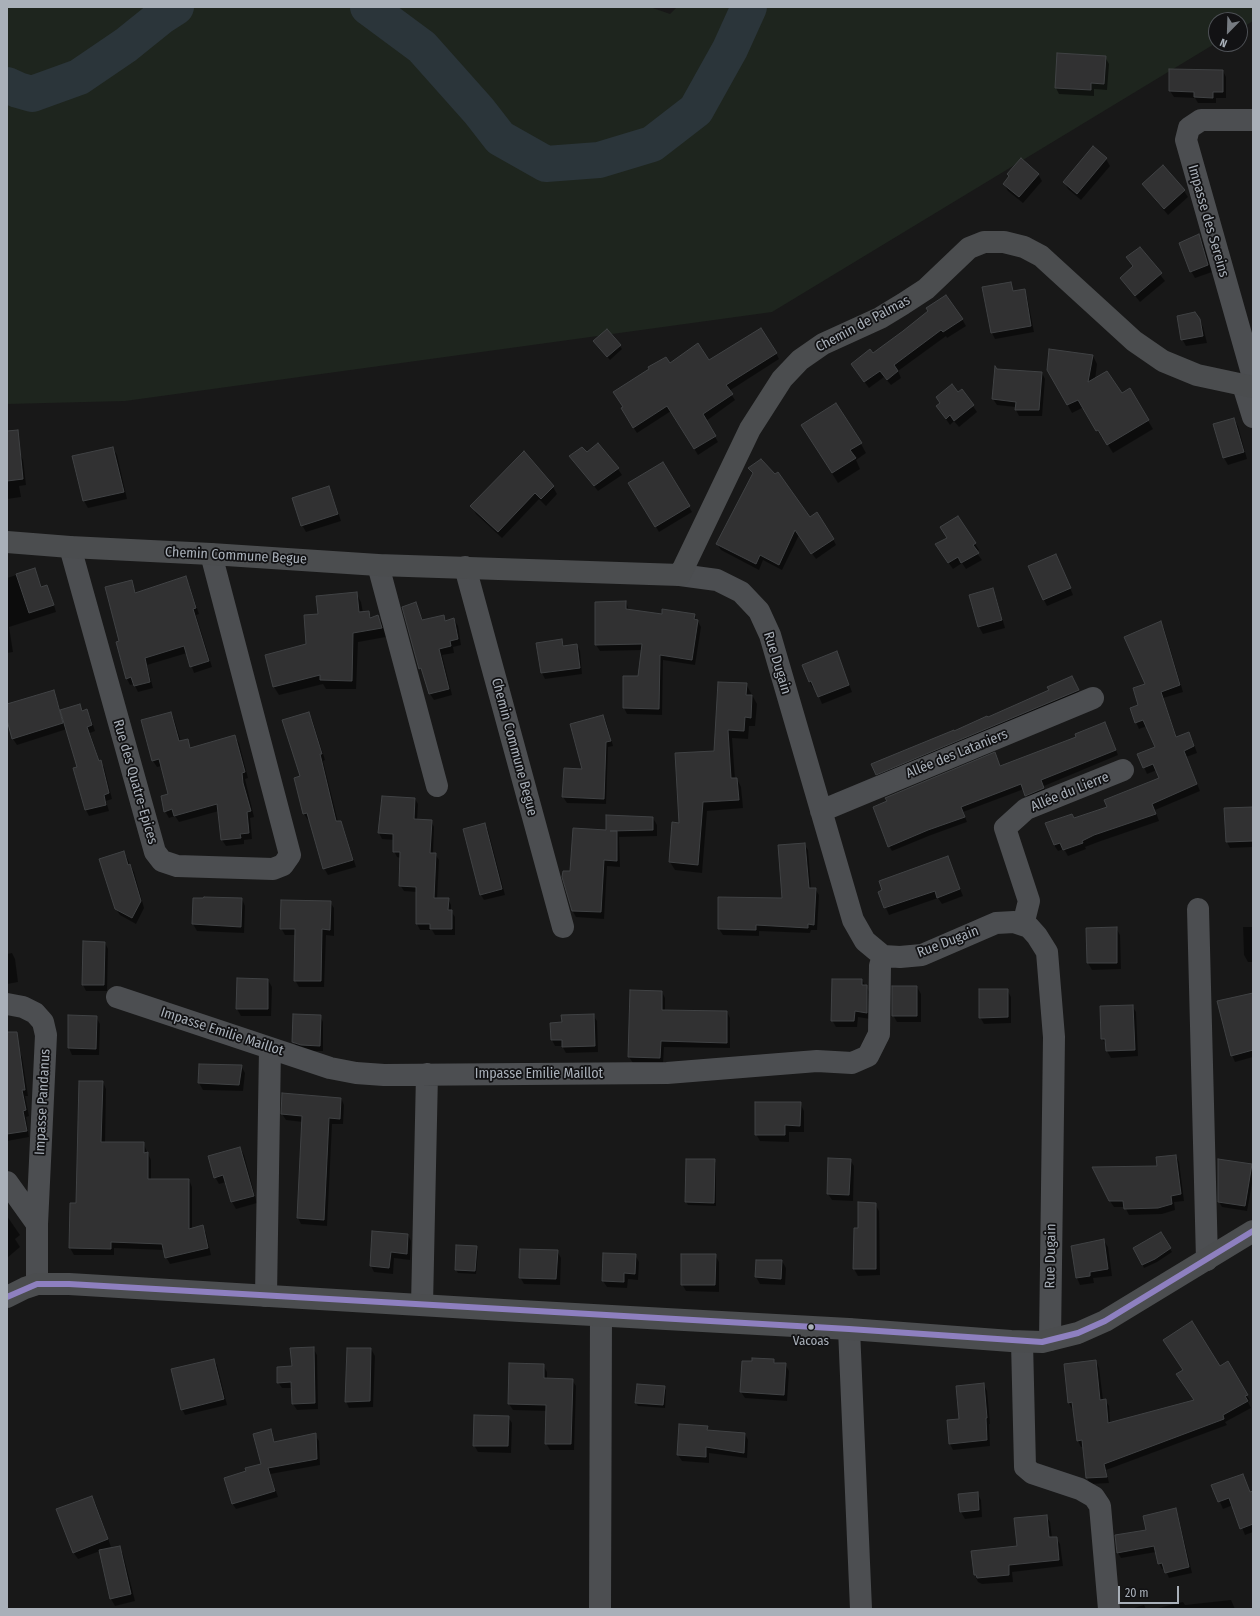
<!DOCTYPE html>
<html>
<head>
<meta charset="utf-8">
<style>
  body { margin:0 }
  #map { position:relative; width:1260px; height:1616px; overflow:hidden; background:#181818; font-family:"Fira Sans Condensed",sans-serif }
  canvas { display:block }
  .frame { position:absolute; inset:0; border:8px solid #a9b0b9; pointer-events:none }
  .north { position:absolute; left:1208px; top:12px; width:40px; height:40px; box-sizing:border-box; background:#121214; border:1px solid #4e5156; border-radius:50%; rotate:203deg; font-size:11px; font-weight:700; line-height:16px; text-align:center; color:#a9b0b9 }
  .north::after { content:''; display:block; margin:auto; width:14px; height:18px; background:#767b81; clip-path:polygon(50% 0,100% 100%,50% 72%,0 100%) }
  .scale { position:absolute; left:1118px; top:1586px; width:61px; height:18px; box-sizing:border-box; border:2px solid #a9b0b9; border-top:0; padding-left:5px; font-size:12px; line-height:14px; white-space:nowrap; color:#a9b0b9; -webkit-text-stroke:3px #121214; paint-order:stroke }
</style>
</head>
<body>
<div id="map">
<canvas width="1260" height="1616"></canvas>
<div class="frame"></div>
<div class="north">N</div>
<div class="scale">20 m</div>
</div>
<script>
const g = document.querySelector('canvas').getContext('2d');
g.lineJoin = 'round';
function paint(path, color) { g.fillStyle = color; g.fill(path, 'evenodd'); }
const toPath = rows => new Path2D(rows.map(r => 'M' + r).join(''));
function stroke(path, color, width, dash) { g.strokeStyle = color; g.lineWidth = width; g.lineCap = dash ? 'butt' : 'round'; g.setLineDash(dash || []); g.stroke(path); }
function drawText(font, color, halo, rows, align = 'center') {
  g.font = font + ' "Fira Sans Condensed",sans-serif'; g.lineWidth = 3.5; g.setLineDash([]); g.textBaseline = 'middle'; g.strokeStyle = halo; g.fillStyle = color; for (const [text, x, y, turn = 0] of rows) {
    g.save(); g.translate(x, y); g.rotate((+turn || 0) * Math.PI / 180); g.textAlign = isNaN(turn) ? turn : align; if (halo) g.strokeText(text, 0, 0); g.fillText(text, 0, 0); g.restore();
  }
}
paint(toPath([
  [7,7,650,7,670,14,677,7,1253,7,1253,21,1240,29,1240,20,1216,20,1216,43,772,312,125,401,7,404]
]), '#1e251e');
paint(toPath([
  [1105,57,1109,64,1107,90,1094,89,1094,96,1059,94,1056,88],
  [1170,70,1223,71,1226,77,1226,98,1216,98,1216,103,1198,103,1195,98,1174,97,1170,91],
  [1106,159,1110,166,1081,200,1068,189,1064,182],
  [1038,174,1042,181,1023,203,1008,191,1004,184],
  [1144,184,1184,191,1188,197,1168,215,1147,190],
  [1199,236,1203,243,1212,272,1195,278,1191,271],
  [1140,249,1165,281,1140,302,1121,278,1133,267,1127,257],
  [1010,283,1014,292,1024,290,1027,296,1034,332,995,339,992,333,983,287],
  [962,319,966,326,947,338,946,336,898,371,901,378,891,385,884,377,869,388,856,370,872,354],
  [1199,319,1203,327,1207,343,1186,346,1182,339],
  [607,331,622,349,610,360,594,342],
  [776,353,779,359,729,391,735,400,706,421,718,442,698,455,671,411,637,433,625,415,670,365],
  [1093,356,1097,364,1095,380,1121,394,1129,389,1153,429,1113,453,1103,437,1102,438,1084,407,1072,413,1048,369],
  [997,370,1042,373,1045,379,1042,416,1019,416,1016,410,1016,407,997,405,993,399],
  [962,390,977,412,959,427,954,421,950,425,937,406],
  [1234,419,1238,426,1247,459,1228,465,1224,458,1214,425],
  [808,435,861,444,866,453,856,460,860,469,838,483],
  [113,448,117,455,127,499,88,508,84,501,74,457],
  [20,454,23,460,26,485,19,486,21,497,7,499,7,455],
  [587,454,618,469,622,475,598,491,570,456],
  [663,463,692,512,659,532,630,483],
  [750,469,833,539,836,545,816,559,799,535,782,570,763,560,759,570,721,550,717,544,753,475],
  [328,487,332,494,341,521,306,532,302,525],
  [553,487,557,494,546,506,539,499,502,538,476,514,472,506],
  [958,518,979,550,976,552,982,560,966,569,962,563,953,569,940,551],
  [1059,562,1073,595,1047,606,1044,600],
  [35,569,42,588,47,586,50,592,56,612,9,627,13,652,7,653,7,578],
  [186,578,189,584,199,614,196,615,212,667,194,673,187,653,147,665,153,688,138,692,134,684,130,685,127,679,117,642,120,642,131,581,136,593],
  [992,590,996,597,1005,628,983,634,979,627],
  [356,593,361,602,363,613,368,612,372,618,378,616,383,625,386,637,358,642,356,689,326,689,323,684,279,695,274,687,307,645,319,615],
  [626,602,629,610,663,615,694,615,701,627,695,665,663,660,662,715,627,714,624,708,624,677,639,677,643,650,600,651,596,645],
  [415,603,423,620,443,617,446,621,454,619,458,626,461,645,453,647,454,653,442,655,452,695,434,700,430,694,424,674,420,668],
  [1160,622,1164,628,1183,692,1163,698,1177,738,1188,733,1192,739,1197,753,1186,757,1200,791,1155,810,1159,821,1098,842,1085,847,1086,849,1068,856,1064,849,1058,851,1054,845,1074,819,1108,808,1160,778,1157,770,1147,774,1144,767,1156,747,1147,726,1139,729,1136,722,1147,684],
  [561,640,565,646,577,645,580,651,582,674,545,679,542,673],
  [837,653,852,692,822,704,815,687,813,688,809,681],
  [1075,683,1081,696,879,780,876,774,954,732,1050,690],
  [746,684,757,704,755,726,749,726,748,739,732,738,735,779,737,779,741,787,743,808,707,811,702,873,675,870,670,862,680,824],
  [53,691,61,711,80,705,84,712,87,711,90,716,95,731,90,733,100,762,104,767,112,799,106,801,109,811,89,816,86,810,74,768,79,767,67,729,17,745,13,739,7,717,7,705],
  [171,713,174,719,181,742,187,740,191,748,235,737,239,743,248,778,245,779,254,817,250,818,252,839,244,840,244,844,226,846,222,840,219,811,179,822,175,816,169,818,165,811,169,794,162,766,157,767,153,761,142,720],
  [308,713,312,719,325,760,323,761,338,822,341,822,344,829,356,867,328,875,324,868,310,819,308,820,304,814,301,777],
  [603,716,606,721,613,746,608,747,606,804,567,803,563,797,584,770],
  [1105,723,1118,755,1044,786,1046,794,1029,801,1024,789,963,812,967,822,931,835,892,851,889,846,997,759,1001,767,1077,737],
  [382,797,415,799,418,804,417,820,431,821,434,827,433,854,435,854,439,860,437,899,448,899,451,905,451,911,455,917,455,935,435,935,432,930,420,930,417,924,417,892,404,891,400,885,401,858,397,857,394,851,394,840,382,839,379,833],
  [1253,808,1253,847,1230,848,1227,842],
  [653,818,657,825,657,836,619,837,620,867,607,866,604,919,576,917,572,910,607,831],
  [484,824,488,830,505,895,484,900,481,895],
  [804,844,808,850,811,889,815,889,819,895,817,930,811,930,810,933,759,931,759,936,723,935,719,929,719,898,783,899],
  [124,852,134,872,144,908,136,924,120,915,116,909],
  [947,857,963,896,942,904,938,898,889,915,879,892],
  [194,899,242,899,245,906,244,933,197,931,193,924],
  [330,902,334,908,334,936,326,935,324,987,299,987,295,980,296,935,285,935,281,928],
  [1243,927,1253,927,1253,962,1248,962,1244,955],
  [1116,928,1120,935,1121,969,1092,970,1088,963,1087,929],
  [105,943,108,949,107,991,86,991,83,985],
  [12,953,15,959,18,982,7,984,7,954],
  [268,980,272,987,271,1016,241,1016,237,1009],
  [862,980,870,993,870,1019,858,1017,857,1027,836,1027,832,1020],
  [917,987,921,994,921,1022,897,1022,893,1015],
  [1007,990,1011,997,1011,1023,984,1024,980,1017],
  [662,992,665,998,665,1011,727,1012,730,1018,730,1048,664,1047,663,1064,633,1063,629,1057],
  [1253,994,1253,1057,1235,1062,1232,1055],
  [1132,1006,1136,1012,1138,1056,1111,1058,1107,1051,1107,1045,1102,1039,1101,1007],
  [593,1015,597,1021,598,1052,566,1053,562,1046,555,1046,552,1040,551,1024,563,1023],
  [320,1016,323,1022,323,1051,305,1051,297,1048,294,1042],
  [69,1017,96,1017,100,1024,99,1055,72,1055,69,1048],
  [19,1051,22,1057,28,1096,25,1096,29,1116,26,1117,29,1137,7,1141,7,1052],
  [241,1066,245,1073,243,1091,203,1090,199,1083],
  [103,1082,106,1089,105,1143,143,1143,151,1160,151,1180,189,1180,192,1187,192,1229,203,1227,206,1233,211,1255,170,1264,166,1257,164,1250,114,1248,114,1255,74,1255,70,1248,71,1204,77,1204],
  [341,1098,344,1105,343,1124,332,1124,327,1226,301,1224,298,1218,303,1122,286,1120,282,1114],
  [800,1103,804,1111,804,1132,789,1132,789,1142,760,1141,756,1134],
  [240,1148,244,1155,257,1203,236,1209,232,1202,226,1182,219,1184,215,1177],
  [1176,1156,1179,1162,1184,1201,1174,1202,1175,1210,1162,1214,1129,1215,1125,1207,1114,1207,1110,1201],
  [829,1159,850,1160,854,1166,853,1201,832,1200,828,1194],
  [714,1160,716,1163,716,1206,688,1205,686,1202],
  [1252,1165,1253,1178,1247,1211,1222,1207,1219,1202],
  [875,1204,879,1211,880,1275,858,1276,854,1269,859,1229],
  [7,1216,20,1235,15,1239,20,1247,7,1258],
  [1160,1234,1172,1252,1157,1262,1144,1268,1135,1249],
  [408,1235,411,1241,410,1260,394,1258,393,1274,374,1272,371,1266],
  [1104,1241,1108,1247,1112,1276,1093,1278,1094,1283,1080,1285,1077,1278],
  [457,1246,476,1247,478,1251,476,1274,458,1273,456,1270],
  [557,1251,561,1258,560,1285,524,1284,520,1277],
  [604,1254,635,1255,639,1262,638,1280,628,1279,627,1288,607,1287,603,1281],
  [715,1255,719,1262,719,1292,686,1291,682,1284],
  [782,1261,786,1268,785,1285,760,1284,756,1277],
  [313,1348,317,1355,318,1409,297,1410,293,1404,292,1388,282,1388,278,1382],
  [371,1349,375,1356,373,1407,349,1408,346,1401],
  [213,1360,217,1365,227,1405,185,1415,182,1409],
  [773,1360,776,1364,785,1364,789,1371,787,1401,745,1398,741,1392],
  [1096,1361,1099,1368,1103,1400,1105,1400,1109,1406,1110,1423,1195,1401,1184,1371,1219,1367,1228,1363,1250,1401,1248,1402,1251,1408,1225,1422,1227,1425,1106,1470,1109,1483,1090,1484,1087,1478,1084,1447,1081,1447,1078,1441,1074,1409,1072,1409,1069,1403],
  [543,1365,547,1372,547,1379,572,1380,576,1386,574,1450,550,1450,546,1443,547,1411,513,1410,509,1404],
  [984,1385,987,1391,990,1424,989,1424,990,1446,953,1450,950,1444,960,1420],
  [664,1387,666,1390,665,1408,638,1406,636,1403],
  [508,1417,512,1423,511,1453,478,1452,474,1445],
  [680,1425,707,1427,709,1431,745,1434,748,1440,747,1458,709,1453,709,1463,682,1461,678,1455],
  [270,1431,275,1442,315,1435,319,1441,320,1465,270,1474,278,1497,236,1509,232,1503,247,1472,262,1464],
  [1242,1475,1250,1493,1253,1492,1253,1532,1245,1535,1233,1505,1223,1509,1213,1486],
  [977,1493,981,1500,982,1517,965,1519,961,1512],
  [92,1497,96,1504,111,1547,106,1548,107,1550,119,1547,123,1554,135,1601,115,1606,111,1599,100,1551,78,1559,73,1552],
  [1175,1510,1178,1515,1192,1573,1169,1578,1165,1568,1162,1569,1159,1563,1156,1552,1121,1558,1118,1553],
  [1046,1516,1050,1522,1052,1538,1056,1538,1060,1544,1063,1566,1012,1572,1013,1582,982,1584,978,1582,975,1575,1019,1547],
  [1231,1600,1235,1609,1154,1609,1183,1602,1185,1605],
  [1144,1605,1146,1609,1131,1609]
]), '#0007');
stroke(toPath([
  [368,7,422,47,479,111,500,138,546,164,599,160,652,144,696,110,730,49,749,7],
  [7,85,18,90,32,94,79,77,126,45,162,16,176,7]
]), '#2b353a', 36);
const building = toPath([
  [1057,53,1106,56,1104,84,1091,83,1091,90,1055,88,1057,53],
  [1169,69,1223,70,1223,92,1213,92,1213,98,1194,97,1194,92,1169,91,1169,69],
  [1093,146,1107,158,1077,194,1063,182,1093,146],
  [1021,158,1039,174,1019,197,1003,184,1009,176,1007,174,1021,158],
  [1163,165,1185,190,1164,209,1142,184,1163,165],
  [1199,234,1208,265,1190,272,1179,243,1199,234],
  [1140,247,1162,273,1135,296,1120,278,1133,266,1126,257,1140,247],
  [1011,282,1013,291,1025,289,1031,326,991,333,982,287,1011,282],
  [946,295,963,319,943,332,941,330,894,365,898,371,887,380,880,371,864,382,851,364,870,349,873,353,903,331,928,311,926,308,946,295],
  [1195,312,1200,319,1203,336,1181,340,1177,316,1195,312],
  [761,328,777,353,726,385,733,394,703,414,716,436,694,449,667,406,633,428,621,408,623,407,613,392,649,369,648,367,666,357,670,363,698,343,709,360,761,328],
  [607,329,621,345,607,357,593,341,607,329],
  [1049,349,1093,355,1088,382,1107,371,1122,393,1130,388,1149,420,1107,445,1098,430,1096,431,1078,400,1067,405,1047,370,1049,349],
  [995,366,997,369,1042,372,1039,410,1015,410,1016,402,992,399,995,366],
  [952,384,958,392,962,389,974,405,954,421,950,415,946,419,936,406,940,403,936,397,952,384],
  [836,403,862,443,850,450,856,458,832,473,801,425,836,403],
  [1234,418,1244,452,1223,458,1213,424,1234,418],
  [18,430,23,479,7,481,7,431,18,430],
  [598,443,619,468,594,486,569,456,582,447,587,452,598,443],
  [113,447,124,492,83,501,72,456,113,447],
  [524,451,554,486,541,499,535,493,498,532,470,506,524,451],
  [761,459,775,474,778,472,810,517,817,512,834,539,811,554,795,530,779,565,760,555,756,564,716,544,753,473,748,468,761,459],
  [663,462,690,506,655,527,628,483,663,462],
  [329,486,338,514,301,526,292,498,329,486],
  [958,516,976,543,973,545,979,553,961,563,958,557,948,563,935,544,947,538,940,527,958,516],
  [1056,554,1071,588,1043,600,1028,566,1056,554],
  [35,568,41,587,47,585,54,605,29,613,16,574,35,568],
  [186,576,196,608,193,609,209,661,190,667,184,646,145,658,150,682,134,686,131,677,126,679,116,642,119,641,105,587,132,580,135,593,186,576],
  [993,588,1002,620,978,627,969,595,993,588],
  [357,592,359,612,369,611,370,618,378,615,382,628,353,633,352,681,320,680,320,675,273,687,265,655,306,644,304,615,318,614,316,596,357,592],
  [626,601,626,609,662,614,662,609,695,614,694,619,698,620,692,660,660,655,659,709,623,708,623,676,638,676,642,644,595,645,595,602,626,601],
  [416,602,422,620,444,615,445,621,454,618,458,639,450,641,451,646,439,649,449,689,429,694,421,668,419,669,402,607,416,602],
  [1161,621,1180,685,1161,692,1176,737,1189,732,1194,746,1184,751,1197,784,1152,804,1156,814,1094,835,1082,841,1083,843,1063,850,1060,843,1054,845,1045,823,1072,814,1074,818,1107,807,1104,800,1159,778,1153,764,1143,768,1137,754,1155,747,1143,720,1135,723,1130,708,1138,705,1133,688,1145,684,1124,637,1161,621],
  [562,639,563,646,577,644,580,668,541,673,536,643,562,639],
  [837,651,849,685,818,697,811,681,809,682,802,665,837,651],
  [1072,676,1079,690,876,775,871,764,954,730,954,731,987,716,988,717,1049,690,1047,687,1072,676],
  [718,682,747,683,746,695,752,695,751,718,745,717,744,731,728,730,731,778,737,778,739,800,703,802,698,865,669,862,672,822,679,823,675,753,714,751,718,682],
  [54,690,63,723,12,739,7,720,7,704,54,690],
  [80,704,82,711,87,709,92,725,87,727,99,761,101,760,109,793,104,795,106,805,85,810,73,768,77,767,60,710,80,704],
  [171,712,179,741,188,739,190,748,235,735,245,772,242,773,243,783,251,811,247,812,249,833,240,834,241,838,221,840,217,804,174,816,172,809,164,812,161,796,168,794,159,759,152,761,141,720,171,712],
  [309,712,322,754,320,754,336,821,341,821,353,860,323,869,307,813,303,814,294,778,300,776,282,720,309,712],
  [603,715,611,741,606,742,604,799,562,797,564,768,582,769,570,724,603,715],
  [1105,722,1116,750,1041,780,1044,788,1025,796,1021,784,961,807,965,817,928,830,888,847,873,807,887,801,885,798,995,752,1000,766,1076,737,1075,734,1105,722],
  [382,796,415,798,414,819,432,820,430,853,436,853,434,898,449,898,448,910,452,910,452,929,430,929,430,924,416,924,416,887,399,886,400,852,393,852,393,834,378,833,382,796],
  [1253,807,1253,841,1226,842,1224,808,1253,807],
  [606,815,653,817,653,830,610,831,617,831,617,861,604,860,601,912,572,911,562,877,563,871,570,871,573,828,606,830,606,815],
  [485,823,502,889,480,895,463,829,485,823],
  [805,843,809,888,816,888,814,925,808,924,808,928,756,925,756,930,718,929,718,897,782,898,778,845,805,843],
  [124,851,128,865,130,864,141,901,132,918,115,909,99,859,124,851],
  [948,856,960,889,937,898,935,891,884,908,878,892,882,890,879,881,948,856],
  [204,897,242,898,241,927,192,924,193,898,203,898,204,897],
  [281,900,331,901,330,930,322,929,321,981,294,981,295,929,280,929,281,900],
  [1117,927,1117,963,1087,963,1086,928,1117,927],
  [83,941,105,942,104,985,82,985,83,941],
  [237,978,268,979,268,1009,236,1009,237,978],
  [832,979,862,979,862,985,867,985,867,1013,855,1011,854,1021,831,1021,832,979],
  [892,986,917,986,917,1016,892,1016,892,986],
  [979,989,1008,989,1008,1017,979,1018,979,989],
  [630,990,662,991,662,1010,727,1011,727,1043,661,1041,660,1058,628,1057,630,990],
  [1253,993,1253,1050,1231,1056,1217,1001,1253,993],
  [1133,1005,1135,1050,1106,1051,1105,1039,1101,1039,1100,1006,1133,1005],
  [293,1014,321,1015,320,1046,301,1045,292,1042,293,1014],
  [594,1014,595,1046,562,1047,562,1040,551,1040,550,1023,562,1022,561,1015,594,1014],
  [68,1015,97,1016,96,1049,68,1048,68,1015],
  [7,1032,17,1032,25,1090,22,1090,26,1110,23,1111,27,1131,7,1134,7,1032],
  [199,1064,242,1065,239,1085,198,1083,199,1064],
  [79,1081,103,1081,101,1142,144,1142,144,1153,148,1152,148,1179,189,1179,189,1229,203,1225,208,1248,165,1258,162,1244,111,1242,111,1249,69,1248,70,1203,76,1203,79,1081],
  [282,1093,341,1098,340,1119,329,1118,324,1220,297,1218,302,1116,281,1114,282,1093],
  [755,1102,801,1102,800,1126,785,1125,785,1135,755,1135,755,1102],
  [240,1147,254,1196,231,1202,223,1175,214,1178,208,1156,240,1147],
  [1176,1155,1181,1194,1171,1196,1172,1204,1158,1208,1124,1209,1123,1201,1109,1201,1092,1167,1157,1166,1156,1157,1176,1155],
  [828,1158,851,1159,849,1195,827,1194,828,1158],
  [686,1159,715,1159,714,1203,685,1202,686,1159],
  [1218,1159,1252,1164,1245,1206,1218,1202,1218,1159],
  [858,1202,876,1203,876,1269,853,1269,854,1228,858,1228,858,1202],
  [372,1231,408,1234,407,1254,391,1252,389,1268,370,1266,372,1231],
  [1161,1232,1171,1248,1155,1259,1142,1265,1133,1248,1161,1232],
  [1104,1239,1108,1269,1090,1272,1090,1276,1076,1278,1071,1246,1104,1239],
  [456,1245,477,1246,475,1271,455,1270,456,1245],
  [520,1249,558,1250,556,1279,519,1278,520,1249],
  [603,1253,636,1254,635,1274,624,1273,624,1282,602,1281,603,1253],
  [681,1254,716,1254,715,1285,681,1285,681,1254],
  [756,1260,782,1260,781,1279,755,1277,756,1260],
  [1192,1321,1220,1366,1228,1361,1248,1395,1245,1396,1248,1401,1223,1415,1224,1419,1104,1464,1107,1477,1086,1478,1082,1440,1077,1441,1072,1402,1068,1403,1064,1364,1096,1360,1100,1400,1106,1399,1108,1423,1194,1400,1176,1374,1183,1370,1163,1340,1192,1321],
  [314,1347,315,1403,292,1404,291,1382,277,1383,277,1367,292,1366,290,1348,314,1347],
  [347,1348,371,1348,370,1401,345,1402,347,1348],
  [752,1358,774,1359,774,1363,786,1363,784,1395,740,1392,742,1361,752,1361,752,1358],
  [214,1359,224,1399,181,1410,171,1369,214,1359],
  [509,1363,544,1364,544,1378,573,1379,571,1444,545,1444,546,1405,508,1404,509,1363],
  [984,1383,987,1418,986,1418,987,1440,949,1444,947,1420,959,1419,956,1386,984,1383],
  [637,1384,665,1386,663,1405,635,1403,637,1384],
  [474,1415,509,1416,508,1446,473,1446,474,1415],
  [679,1424,708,1426,707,1430,745,1433,744,1453,706,1447,706,1457,677,1455,679,1424],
  [271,1429,274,1442,316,1433,317,1459,268,1468,275,1491,232,1504,224,1478,246,1471,245,1468,261,1464,253,1434,271,1429],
  [1243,1474,1250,1492,1253,1491,1253,1524,1240,1529,1229,1498,1218,1502,1211,1485,1243,1474],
  [978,1492,979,1510,960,1512,958,1494,978,1492],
  [92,1496,108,1539,73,1553,56,1509,92,1496],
  [1176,1508,1189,1567,1165,1573,1162,1563,1158,1564,1154,1546,1117,1553,1115,1535,1146,1530,1143,1516,1176,1508],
  [1047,1515,1049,1537,1057,1537,1059,1560,1009,1565,1009,1575,977,1578,976,1575,974,1575,971,1551,1017,1546,1014,1518,1047,1515],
  [120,1546,131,1594,110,1599,99,1550,120,1546]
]);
paint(building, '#313132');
stroke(building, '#404244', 1);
stroke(toPath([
  [1253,120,1201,120,1189,128,1186,140,1253,377],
  [1243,385,1253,417],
  [70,547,155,852,162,861,177,866,273,869,283,865,290,855,211,554],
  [378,565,437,786],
  [465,567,563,927],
  [680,575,717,580,741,592,759,611,770,635,853,920,865,941,883,956,900,957,922,955,996,923,1014,922,1029,927,1037,936,1047,952,1054,1037,1050,1340],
  [821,811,1093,698],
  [1198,909,1207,1260],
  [1023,925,1029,901,1005,828,1026,809,1123,770],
  [117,997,330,1068,356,1073,384,1075,667,1073,817,1061,852,1063,868,1056,879,1034,880,966,883,956],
  [7,1004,23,1007,35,1013,43,1022,46,1035,37,1224,37,1284],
  [7,1182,37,1224],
  [266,1296,270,1048],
  [422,1305,427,1074],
  [849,1329,861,1609],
  [1022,1342,1025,1467,1032,1473,1080,1489,1094,1497,1100,1506,1109,1609],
  [600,1609,601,1316]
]), '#4c4e51', 22);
stroke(toPath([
  [7,542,70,547,211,554,378,565,680,575,750,429,782,379,800,360,823,344,880,318,903,304,926,289,969,248,984,242,1004,242,1024,247,1041,256,1134,341,1163,361,1197,375,1253,387],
  [7,1297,25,1288,37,1284,69,1284,520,1311,849,1329,1011,1341,1042,1342,1078,1333,1105,1321,1253,1231]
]), '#4b4d4f', 22);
stroke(toPath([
  [7,1297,37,1284,69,1284,849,1329,1042,1342,1078,1333,1105,1321,1253,1231]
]), '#8e80c0', 6);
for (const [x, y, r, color] of [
  [811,1327,3.5,"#a9b0b9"]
]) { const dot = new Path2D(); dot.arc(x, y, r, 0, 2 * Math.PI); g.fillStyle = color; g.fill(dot); stroke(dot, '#121214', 1.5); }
drawText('13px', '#a9b0b9', '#121214', [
  ["Vacoas",811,1341]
]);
drawText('14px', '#a9b0b9', '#121214', [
  ["Impasse des Sereins",1208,221,74],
  ["Chemin de Palmas",863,324,-28],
  ["Chemin Commune Begue",236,556,3],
  ["Rue Dugain",777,663,73],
  ["Chemin Commune Begue",514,747,75],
  ["Allée des Lataniers",957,754,-22],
  ["Rue des Quatre-Epices",135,782,74],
  ["Allée du Lierre",1070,792,-22],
  ["Rue Dugain",948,942,-21],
  ["Impasse Emilie Maillot",222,1032,18],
  ["Impasse Emilie Maillot",539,1074],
  ["Impasse Pandanus",43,1102,-87],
  ["Rue Dugain",1051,1256,-89]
]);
</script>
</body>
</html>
